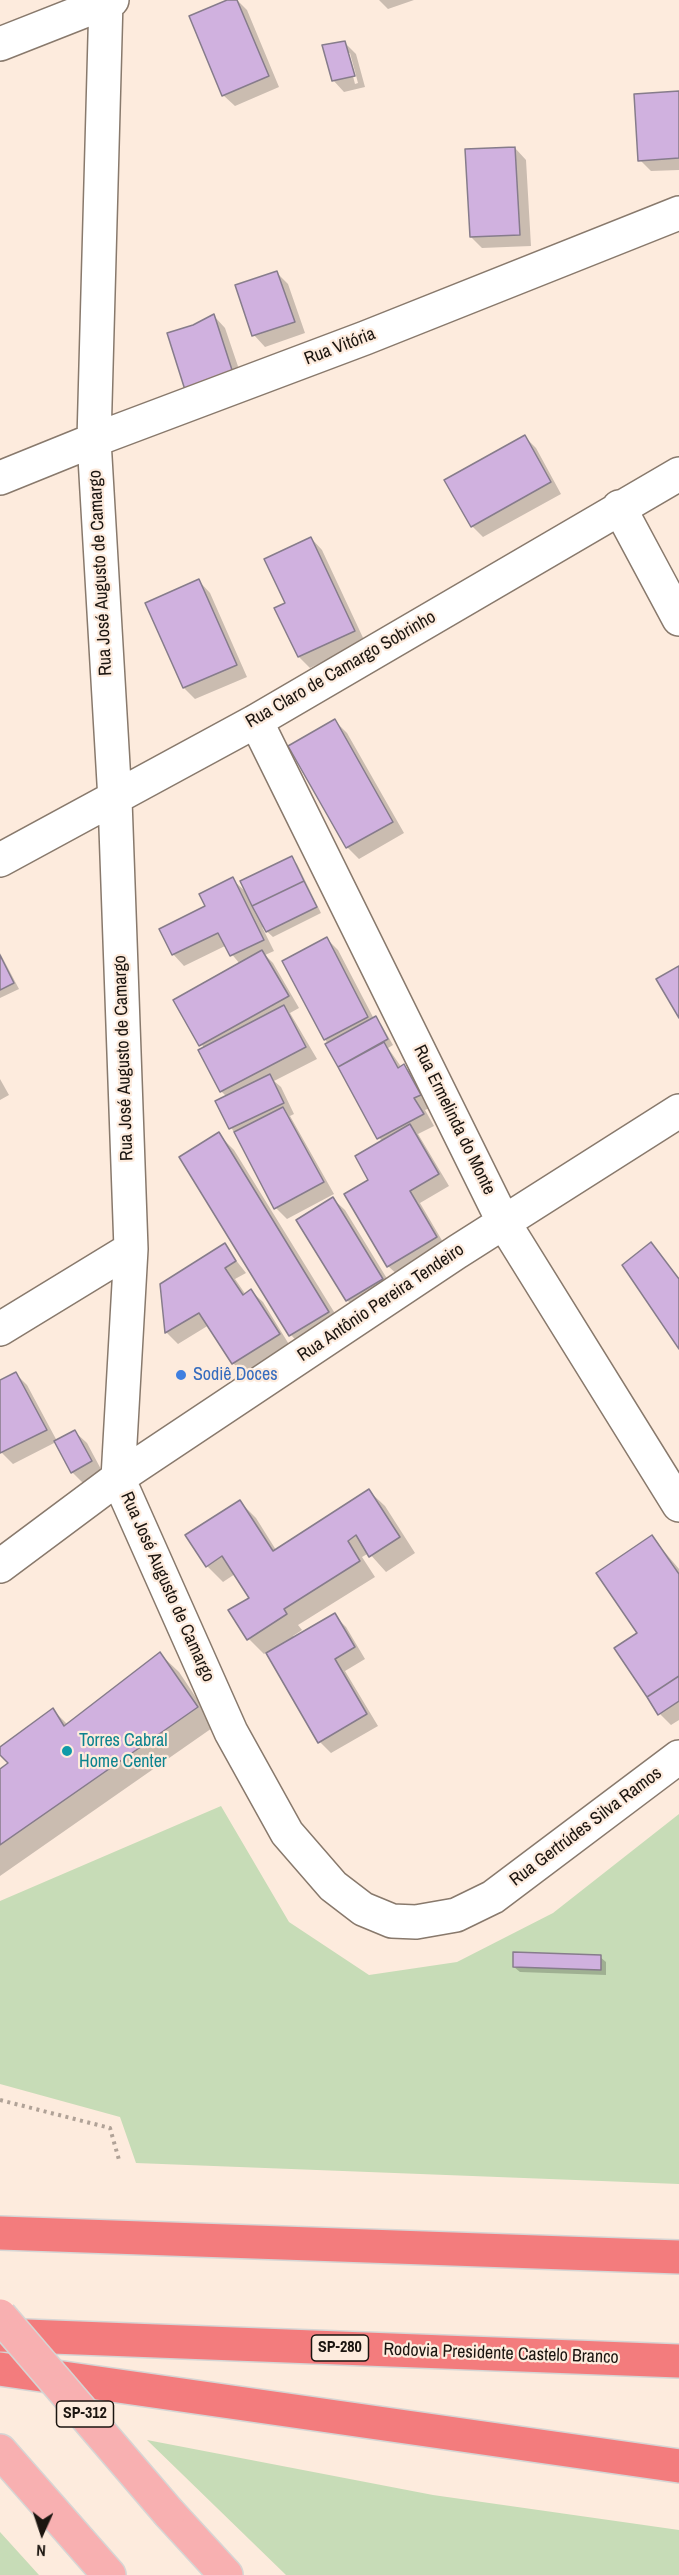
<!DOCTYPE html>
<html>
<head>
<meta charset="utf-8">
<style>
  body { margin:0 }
  #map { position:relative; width:679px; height:2575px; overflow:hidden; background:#fdebdd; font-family:"Archivo Narrow",sans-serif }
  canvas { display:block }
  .north { position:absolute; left:12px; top:2503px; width:60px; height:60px; -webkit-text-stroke:4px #fdebdd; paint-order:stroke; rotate:183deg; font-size:16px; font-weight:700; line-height:24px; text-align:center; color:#1b1510 }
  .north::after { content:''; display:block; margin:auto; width:21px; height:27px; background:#1b1510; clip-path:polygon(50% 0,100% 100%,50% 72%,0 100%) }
</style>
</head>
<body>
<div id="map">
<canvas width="679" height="2575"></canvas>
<div class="north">N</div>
</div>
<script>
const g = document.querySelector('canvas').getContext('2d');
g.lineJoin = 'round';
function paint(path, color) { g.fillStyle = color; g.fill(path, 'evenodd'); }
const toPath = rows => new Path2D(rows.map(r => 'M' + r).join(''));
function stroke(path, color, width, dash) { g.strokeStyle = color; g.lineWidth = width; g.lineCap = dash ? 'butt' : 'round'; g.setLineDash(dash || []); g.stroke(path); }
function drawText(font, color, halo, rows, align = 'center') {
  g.font = font + ' "Archivo Narrow",sans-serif'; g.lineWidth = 4.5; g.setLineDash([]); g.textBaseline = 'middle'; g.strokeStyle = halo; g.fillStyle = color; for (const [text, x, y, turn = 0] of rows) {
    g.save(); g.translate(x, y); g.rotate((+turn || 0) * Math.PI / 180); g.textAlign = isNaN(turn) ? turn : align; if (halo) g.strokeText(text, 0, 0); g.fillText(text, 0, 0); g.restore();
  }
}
paint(toPath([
  [221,1806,289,1922,369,1975,457,1962,553,1913,679,1814,679,2184,136,2163,120,2117,0,2084,0,1901],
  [147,2440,433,2495,679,2530,679,2575,286,2575],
  [0,2532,39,2575,0,2575]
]), '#c7dcb7');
paint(toPath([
  [231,0,237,0,247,10,279,87,235,106,223,95],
  [379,0,414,0,388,9],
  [344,42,356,54,365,87,344,92,333,80],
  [347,53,350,53,358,83,355,84],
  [679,93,679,170,651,171,640,160],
  [515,148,526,160,531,246,482,248,471,237],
  [277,273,288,284,305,333,265,347,254,335],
  [214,316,225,328,244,384,194,327],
  [524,436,536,448,561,494,483,537,472,526],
  [311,538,322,550,365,642,310,668,299,657,287,604],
  [199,581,210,593,247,677,195,699,184,688,147,604],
  [335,721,347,733,404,833,359,859,347,847],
  [291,858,297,864,321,913,273,937,262,927,274,951,265,955,273,963,299,1008,290,1013,317,1059,274,1081,281,1087,294,1114,290,1116,334,1194,287,1219,276,1208,217,1102,227,1097,221,1091,204,1048,175,1001,240,964,225,946,184,966,173,954,207,907,232,879,248,894],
  [327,939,338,950,374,1019,381,1024,393,1045,388,1048,402,1068,404,1066,416,1078,432,1107,425,1110,434,1126,418,1134,449,1186,420,1203,447,1249,400,1277,388,1266,371,1180,382,1142,325,1039],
  [0,953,19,989,0,998],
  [0,1079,9,1095,0,1100],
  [218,1134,234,1150,344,1328,306,1351,291,1335,181,1158],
  [333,1199,345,1210,394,1290,359,1311,347,1300],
  [651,1244,679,1278,679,1347],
  [224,1245,246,1273,235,1279,246,1295,251,1291,263,1302,290,1346,244,1374,233,1363,209,1325,178,1344,167,1333,162,1285],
  [16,1374,27,1385,57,1441,75,1432,87,1443,103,1473,83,1483,72,1472,56,1442,13,1464,2,1453,0,1382],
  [369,1491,385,1506,415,1553,386,1572,369,1553,362,1557,375,1577,298,1625,302,1630,293,1636,294,1638,334,1615,346,1627,365,1659,345,1671,378,1726,331,1753,320,1742,267,1652,264,1654,249,1639,251,1598,235,1574,223,1582,207,1566,187,1536,240,1502,256,1518,276,1550],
  [652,1537,679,1569,679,1720,671,1725,660,1714,639,1634],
  [160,1654,179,1672,215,1726,0,1876,0,1770,10,1764,0,1753,0,1749,53,1710,68,1725],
  [600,1957,606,1962,606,1975,520,1972,514,1967]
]), '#0003');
const building = toPath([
  [227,0,237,0,269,76,222,96,189,16,227,0],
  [345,41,355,76,332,81,322,45,345,41],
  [679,91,679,158,638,161,634,94,679,91],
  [515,147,520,235,470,237,465,149,515,147],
  [277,271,295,322,252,336,235,285,277,271],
  [214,314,233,373,185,390,167,333,193,325,214,314],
  [525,435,551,482,471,527,444,480,525,435],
  [311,537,355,631,298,657,274,608,285,603,264,559,311,537],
  [199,579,237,665,183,688,145,603,199,579],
  [335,719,393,822,346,848,288,746,335,719],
  [292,856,304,881,252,906,240,881,292,856],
  [233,877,264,940,230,956,218,933,172,955,159,929,205,906,199,894,233,877],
  [304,881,317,907,266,932,252,906,304,881],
  [327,937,368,1017,324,1040,282,961,327,937],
  [262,950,289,996,199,1046,173,1000,262,950],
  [0,955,14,983,0,990,0,955],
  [679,966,679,1018,656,979,679,966],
  [284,1005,306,1047,220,1092,198,1050,284,1005],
  [376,1016,388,1039,338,1067,325,1044,376,1016],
  [384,1042,398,1068,404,1064,421,1095,414,1098,424,1114,377,1139,338,1067,384,1042],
  [270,1074,284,1103,229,1129,215,1101,270,1074],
  [283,1107,324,1182,274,1209,234,1132,283,1107],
  [410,1124,439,1174,410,1191,437,1237,387,1267,344,1194,368,1180,355,1156,410,1124],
  [219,1132,329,1312,289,1336,179,1157,219,1132],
  [333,1197,383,1279,346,1301,296,1220,333,1197],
  [651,1242,679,1279,679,1349,622,1265,651,1242],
  [225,1243,236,1261,225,1268,243,1295,251,1289,280,1334,232,1364,199,1313,165,1333,160,1284,225,1243],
  [16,1372,47,1430,0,1453,0,1380,16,1372],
  [75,1430,92,1461,71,1473,54,1441,75,1430],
  [369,1489,400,1537,369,1557,356,1535,348,1541,360,1561,284,1609,287,1614,247,1640,228,1610,249,1598,222,1556,206,1567,185,1535,240,1500,273,1551,369,1489],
  [652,1535,679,1574,679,1676,647,1697,614,1648,637,1633,596,1573,652,1535],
  [335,1613,355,1647,335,1659,367,1714,318,1743,266,1653,335,1613],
  [160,1652,198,1707,0,1845,0,1769,8,1763,0,1755,0,1747,53,1708,64,1726,160,1652],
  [679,1676,679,1701,658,1715,647,1697,679,1676],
  [513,1952,601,1955,601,1970,513,1967,513,1952]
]);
paint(building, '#d0b1df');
stroke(building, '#867c8b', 1.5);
const minor = toPath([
  [106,0,94,440,115,800,131,1249,118,1478,231,1732,287,1833,333,1886,363,1909,392,1921,416,1922,456,1915,493,1897,679,1757],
  [0,44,112,0],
  [0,478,94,440,365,338,679,213],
  [619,507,679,619],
  [256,721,504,1223,679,1505],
  [0,860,256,721,679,474],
  [0,1329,131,1249],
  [0,1566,118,1478,457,1252,679,1111]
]);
const primary = toPath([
  [0,2451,109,2575],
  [169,2513,226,2575]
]);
const motorway = toPath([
  [0,2233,679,2257],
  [0,2335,679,2361],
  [0,2369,679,2466]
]);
stroke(minor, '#88796c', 36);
stroke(primary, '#d6d5d4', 36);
stroke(motorway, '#d6d5d4', 36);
stroke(toPath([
  [0,2100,110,2128,119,2160]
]), '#b0a297', 4, [3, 4.5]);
stroke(minor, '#fff', 33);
stroke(primary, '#f8b0b1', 33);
stroke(motorway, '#f37c7d', 33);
const primaryBridge = toPath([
  [0,2316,169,2513]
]);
stroke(primaryBridge, '#d6d5d4', 36, []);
stroke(primaryBridge, '#f8b0b1', 33);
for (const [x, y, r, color] of [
  [181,1375,6,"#3f7fe0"],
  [67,1751,6,"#0f9aa8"]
]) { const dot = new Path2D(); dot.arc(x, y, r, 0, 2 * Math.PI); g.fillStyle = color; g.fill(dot); stroke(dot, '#fdebdd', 2); }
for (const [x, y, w] of [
  [340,2348,57],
  [85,2414,57]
]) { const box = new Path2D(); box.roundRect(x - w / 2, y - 13, w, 26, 4.5); g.fillStyle = '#fdebdd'; g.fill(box); stroke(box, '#1b1510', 1.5); }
drawText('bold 16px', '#1b1510', null, [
  ["SP-280",340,2348],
  ["SP-312",85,2414]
]);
drawText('18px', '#1b1510', '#fdebdd', [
  ["Rua Vitória",340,347,-21],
  ["Rua José Augusto de Camargo",101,573,-93],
  ["Rua Claro de Camargo Sobrinho",341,670,-30],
  ["Rua José Augusto de Camargo",124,1058,-92],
  ["Rua Ermelinda do Monte",454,1120,64],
  ["Rua Antônio Pereira Tendeiro",381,1303,-34],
  ["Rua José Augusto de Camargo",167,1587,66],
  ["Rua Gertrúdes Silva Ramos",586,1827,-37],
  ["Rodovia Presidente Castelo Branco",501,2354,2]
]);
drawText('18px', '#366cbe', '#fdebdd', [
  ["Sodiê Doces",193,1375]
], 'left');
drawText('18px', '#0d838f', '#fdebdd', [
  ["Torres Cabral",79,1741],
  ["Home Center",79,1762]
], 'left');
</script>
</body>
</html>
